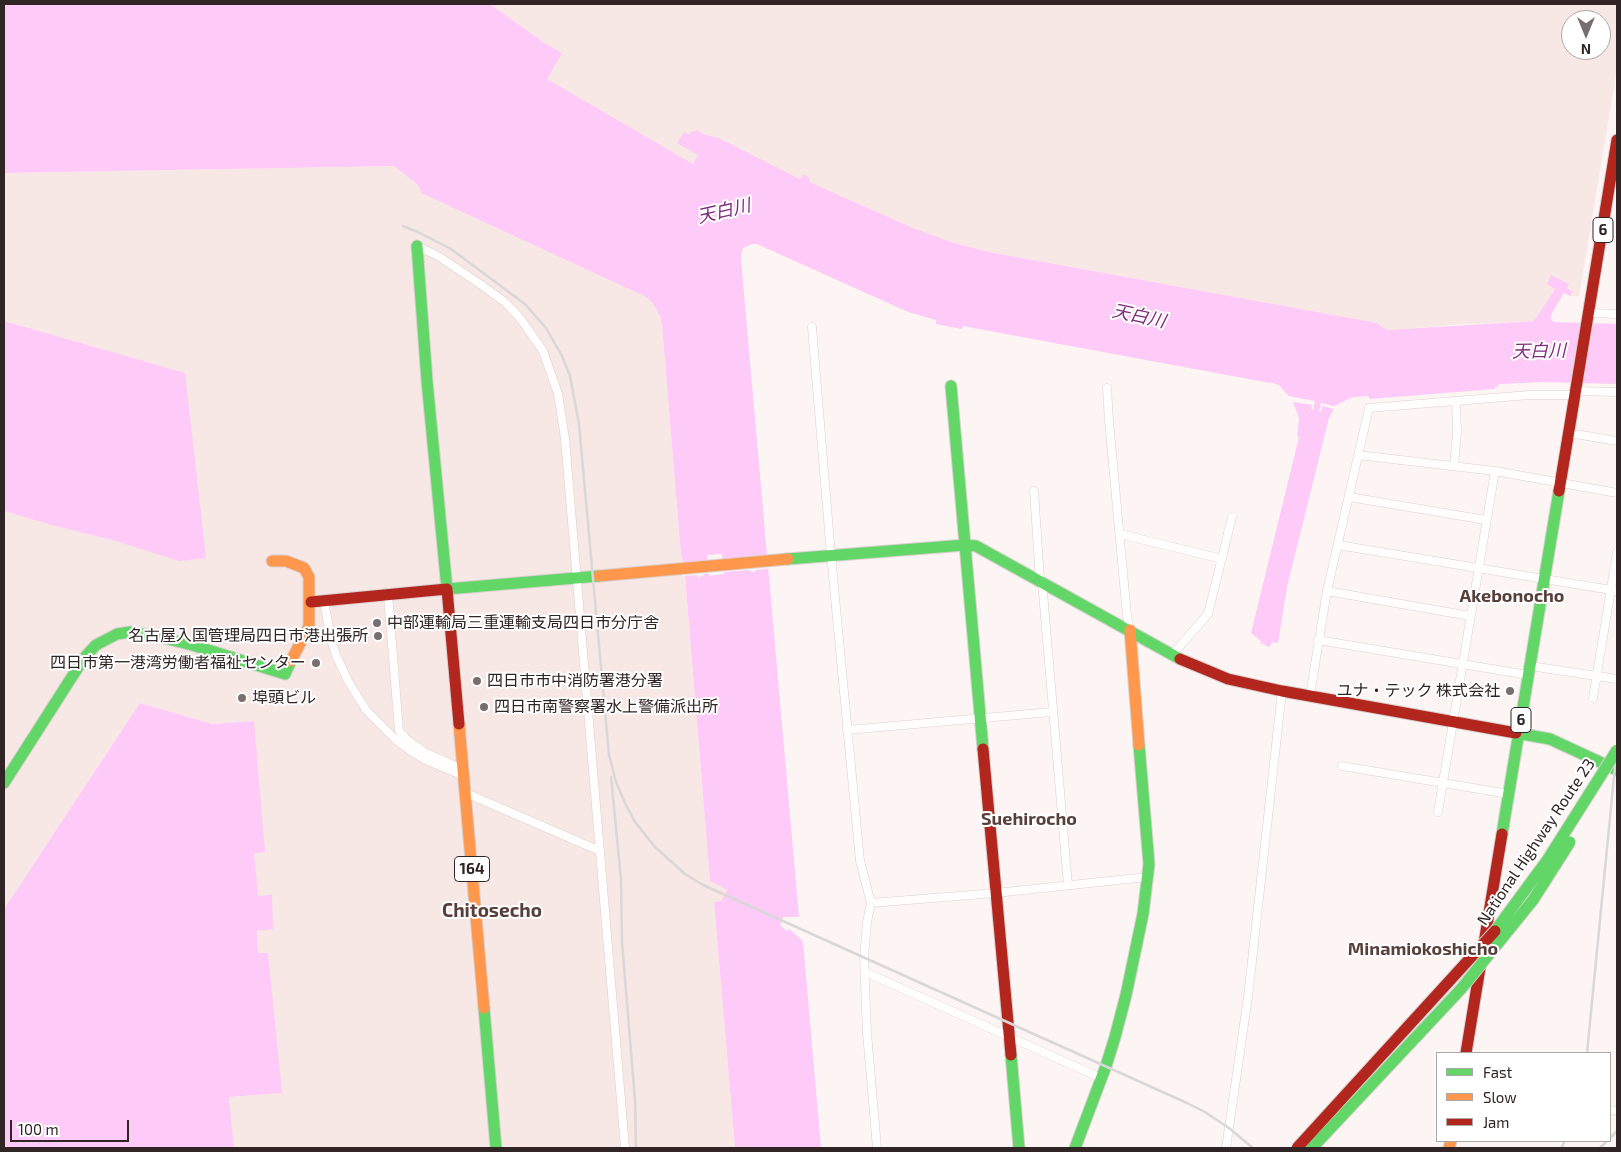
<!DOCTYPE html>
<html>
<head>
<meta charset="utf-8">
<style>
  body { margin:0 }
  #map { position:relative; width:1621px; height:1152px; overflow:hidden; background:#fcf5f4; font-family:"Exo 2",sans-serif }
  canvas { display:block }
  .frame { position:absolute; inset:0; border:5px solid #302524; pointer-events:none }
  .legend { position:absolute; left:1436px; top:1052px; width:175px; height:90px; box-sizing:border-box; background:#fff; border:1px solid #aca8a7; margin:0; padding:6px 9px; list-style:none; font-size:15px; color:#302524 }
  .legend li { display:flex; align-items:center; gap:10px; height:25px }
  .legend b { width:25px; border:1px solid #aca8a7 }
  .north { position:absolute; left:1561px; top:10px; width:50px; height:50px; box-sizing:border-box; background:#fff; border:1px solid #aca8a7; border-radius:50%; rotate:180deg; font-size:14px; font-weight:700; line-height:20px; text-align:center; color:#302524 }
  .north::after { content:''; display:block; margin:auto; width:18px; height:22px; background:#776e6d; clip-path:polygon(50% 0,100% 100%,50% 72%,0 100%) }
  .scale { position:absolute; left:10px; top:1120px; width:119px; height:22px; box-sizing:border-box; border:2px solid #302524; border-top:0; padding-left:6px; font-size:15px; line-height:18px; white-space:nowrap; color:#302524; -webkit-text-stroke:4px #fff; paint-order:stroke }
</style>
</head>
<body>
<div id="map">
<canvas width="1621" height="1152"></canvas>
<div class="frame"></div>
<ul class="legend">
<li><b style="height:6px;background:#63d668"></b>Fast</li>
<li><b style="height:6px;background:#ff974d"></b>Slow</li>
<li><b style="height:6px;background:#b3261e"></b>Jam</li>
</ul>
<div class="north">N</div>
<div class="scale">100 m</div>
</div>
<script>
const g = document.querySelector('canvas').getContext('2d');
g.lineJoin = 'round';
function paint(path, color) { g.fillStyle = color; g.fill(path, 'evenodd'); }
const toPath = rows => new Path2D(rows.map(r => 'M' + r).join(''));
function stroke(path, color, width, dash) { g.strokeStyle = color; g.lineWidth = width; g.lineCap = dash ? 'butt' : 'round'; g.setLineDash(dash || []); g.stroke(path); }
function drawText(font, color, halo, rows, align = 'center') {
  g.font = font + ' "Exo 2","Noto Sans JP",sans-serif'; g.lineWidth = 4; g.setLineDash([]); g.textBaseline = 'middle'; g.strokeStyle = halo; g.fillStyle = color; for (const [text, x, y, turn = 0] of rows) {
    g.save(); g.translate(x, y); g.rotate((+turn || 0) * Math.PI / 180); g.textAlign = isNaN(turn) ? turn : align; if (halo) g.strokeText(text, 0, 0); g.fillText(text, 0, 0); g.restore();
  }
}
paint(toPath([
  [490,4,1617,4,1617,69,1579,296,1570,296,1573,292,1555,288,1535,321,1464,324,1391,330,1387,330,1376,323,989,252,951,242,913,228,808,182,802,175,800,179,719,138,702,134,698,155,693,164,546,79,561,53,546,44],
  [1571,20,1601,20,1601,50,1571,50],
  [394,166,419,186,421,193,644,296,652,302,660,316,662,324,681,555,684,563,710,881,727,890,721,901,714,902,735,1148,234,1148,229,1097,281,1093,267,953,258,953,257,930,273,929,258,896,253,852,264,851,252,721,212,724,140,703,4,909,4,511,55,526,116,541,188,406,184,373,4,321,4,173]
]), '#f7e7e5');
paint(toPath([
  [4,4,490,4,546,44,562,53,547,79,693,164,698,155,677,143,684,132,689,135,691,132,698,130,702,134,719,138,800,179,803,174,810,178,809,182,913,228,951,242,989,252,1377,323,1387,330,1534,321,1555,289,1547,284,1551,275,1569,284,1567,288,1573,292,1570,296,1564,293,1551,315,1551,319,1553,322,1617,324,1617,384,1543,382,1500,384,1494,389,1370,399,1368,396,1353,397,1334,406,1321,403,1319,411,1321,412,1322,406,1334,409,1329,418,1287,587,1278,643,1272,642,1270,647,1266,646,1264,643,1261,645,1260,643,1262,642,1251,633,1299,437,1297,437,1299,418,1293,402,1312,405,1311,409,1313,410,1315,401,1289,396,1279,385,1270,382,1270,383,963,326,962,329,936,324,936,320,908,312,757,244,752,244,743,248,741,256,742,271,799,917,783,917,780,925,787,931,789,929,803,941,821,1148,735,1148,714,902,721,901,727,890,710,881,684,563,681,555,662,325,660,316,652,302,644,296,421,193,419,186,394,166,4,173],
  [722,554,724,574,709,576,707,555],
  [4,321,185,373,206,558,179,561,116,541,55,526,4,511],
  [140,703,212,724,254,721,265,852,254,853,258,896,272,895,273,929,257,931,258,953,268,953,282,1093,229,1097,234,1148,4,1148,4,909]
]), '#fecaf8');
paint(toPath([
  [771,555,772,568,756,570,755,572,751,572,749,570,704,574,703,576,698,577,697,575,682,576,682,563,710,561,711,573,722,572,720,560]
]), '#fcf5f4');
const street = toPath([
  [417,246,438,256,480,284,505,302,520,318,543,351,558,394,565,439,625,1148],
  [1589,313,1617,314],
  [812,327,831,555,860,861,871,903,867,922,864,958,867,1033,877,1148],
  [1107,388,1109,421,1127,616,1130,630],
  [1576,391,1617,392],
  [1569,433,1617,441],
  [1358,455,1495,471,1617,493],
  [1454,466,1457,432,1456,401],
  [1034,491,1040,580],
  [1349,497,1486,520],
  [1120,534,1222,559],
  [1338,545,1617,591],
  [1042,581,1068,885],
  [1327,591,1470,616],
  [388,595,399,731,406,739,426,753,463,770],
  [324,601,331,640,336,655,347,679,366,710,395,739,411,751,426,760,464,776],
  [1318,640,1528,675],
  [1172,655,1208,614,1232,517],
  [1530,666,1617,679],
  [1310,695,1327,591,1369,408,1529,395,1576,395],
  [1593,698,1617,552],
  [847,730,1052,712],
  [1342,766,1509,794],
  [466,793,600,851],
  [1438,812,1495,471],
  [871,903,996,893,1147,877],
  [865,972,1101,1078],
  [1610,1110,1617,1111],
  [1226,1148,1248,997,1282,691]
]);
const fast = toPath([
  [417,246,427,381,447,589,599,576],
  [951,386,983,749],
  [788,559,965,545,976,546,1180,659],
  [1516,733,1550,739,1617,770],
  [4,783,84,658,96,645,117,634,130,632,160,637,192,645,285,674,291,661],
  [1502,834,1559,491],
  [484,1008,496,1148],
  [1011,1055,1019,1148],
  [1075,1148,1106,1066,1115,1037,1126,995,1143,914,1149,864,1139,745]
]);
const slow = toPath([
  [272,561,286,561,304,568,309,577,309,626,291,661],
  [599,576,788,559],
  [1130,630,1139,745],
  [459,724,484,1008],
  [1449,1148,1451,1141]
]);
const jam = toPath([
  [1559,491,1617,140],
  [311,602,447,589,459,724],
  [1180,659,1228,679,1282,691,1516,733],
  [983,749,1011,1055],
  [1466,1053,1502,834]
]);
stroke(street, '#d9d1d0', 9);
stroke(fast, '#d9d1d0', 13);
stroke(slow, '#d9d1d0', 13);
stroke(jam, '#d9d1d0', 13);
stroke(street, '#fffefd', 8);
stroke(fast, '#63d668', 11);
stroke(slow, '#ff974d', 11);
stroke(jam, '#b3261e', 11);
stroke(toPath([
  [403,226,418,232,451,249,525,304,546,328,562,356,570,376,579,424,609,755,616,782,625,803,635,822,655,847,685,874,703,885,1187,1103,1205,1112,1229,1128,1253,1148],
  [611,777,621,879,622,942,635,1100,636,1148],
  [1587,1053,1617,746],
  [1610,1138,1617,1131],
  [1561,1148,1565,1141],
  [1600,1148,1607,1141]
]), '#d9d7d7', 2.5);
const fastBridge = toPath([
  [1495,931,1548,859,1617,750],
  [1312,1148,1461,989,1533,900,1570,842]
]);
const jamBridge = toPath([
  [1297,1148,1495,931]
]);
stroke(fastBridge, '#d9d1d0', 13, []);
stroke(jamBridge, '#d9d1d0', 13, []);
stroke(fastBridge, '#63d668', 11);
stroke(jamBridge, '#b3261e', 11);
for (const [x, y, r, color] of [
  [377,623,5,"#776e6d"],
  [378,636,5,"#776e6d"],
  [316,663,5,"#776e6d"],
  [477,681,5,"#776e6d"],
  [1510,691,5,"#776e6d"],
  [242,698,5,"#776e6d"],
  [484,707,5,"#776e6d"]
]) { const dot = new Path2D(); dot.arc(x, y, r, 0, 2 * Math.PI); g.fillStyle = color; g.fill(dot); stroke(dot, '#fff', 2); }
for (const [x, y, w] of [
  [1603,230,20],
  [1521,720,20],
  [472,869,35]
]) { const box = new Path2D(); box.roundRect(x - w / 2, y - 12.5, w, 25, 4); g.fillStyle = '#fff'; g.fill(box); stroke(box, '#302524', 1); }
drawText('bold 15px', '#302524', null, [
  ["6",1603,230],
  ["6",1521,720],
  ["164",472,869]
]);
drawText('16px', '#302524', '#fff', [
  ["中部運輸局三重運輸支局四日市分庁舎",387,623],
  ["名古屋入国管理局四日市港出張所",368,636,"right"],
  ["四日市第一港湾労働者福祉センター",306,663,"right"],
  ["四日市市中消防署港分署",487,681],
  ["ユナ・テック 株式会社",1500,691,"right"],
  ["埠頭ビル",252,698],
  ["四日市南警察署水上警備派出所",494,707]
], 'left');
drawText('16px', '#302524', '#fff', [
  ["National Highway Route 23",1536,842,-56]
]);
drawText('italic 18px', '#7d2d7a', '#fff', [
  ["天白川",724,211,-13],
  ["天白川",1139,316,12],
  ["天白川",1539,351,-1]
]);
drawText('bold 18px', '#573f3c', '#fff', [
  ["Akebonocho",1512,596],
  ["Suehirocho",1029,819],
  ["Minamiokoshicho",1423,949]
]);
drawText('bold 19px', '#573f3c', '#fff', [
  ["Chitosecho",492,911]
]);
</script>
</body>
</html>
